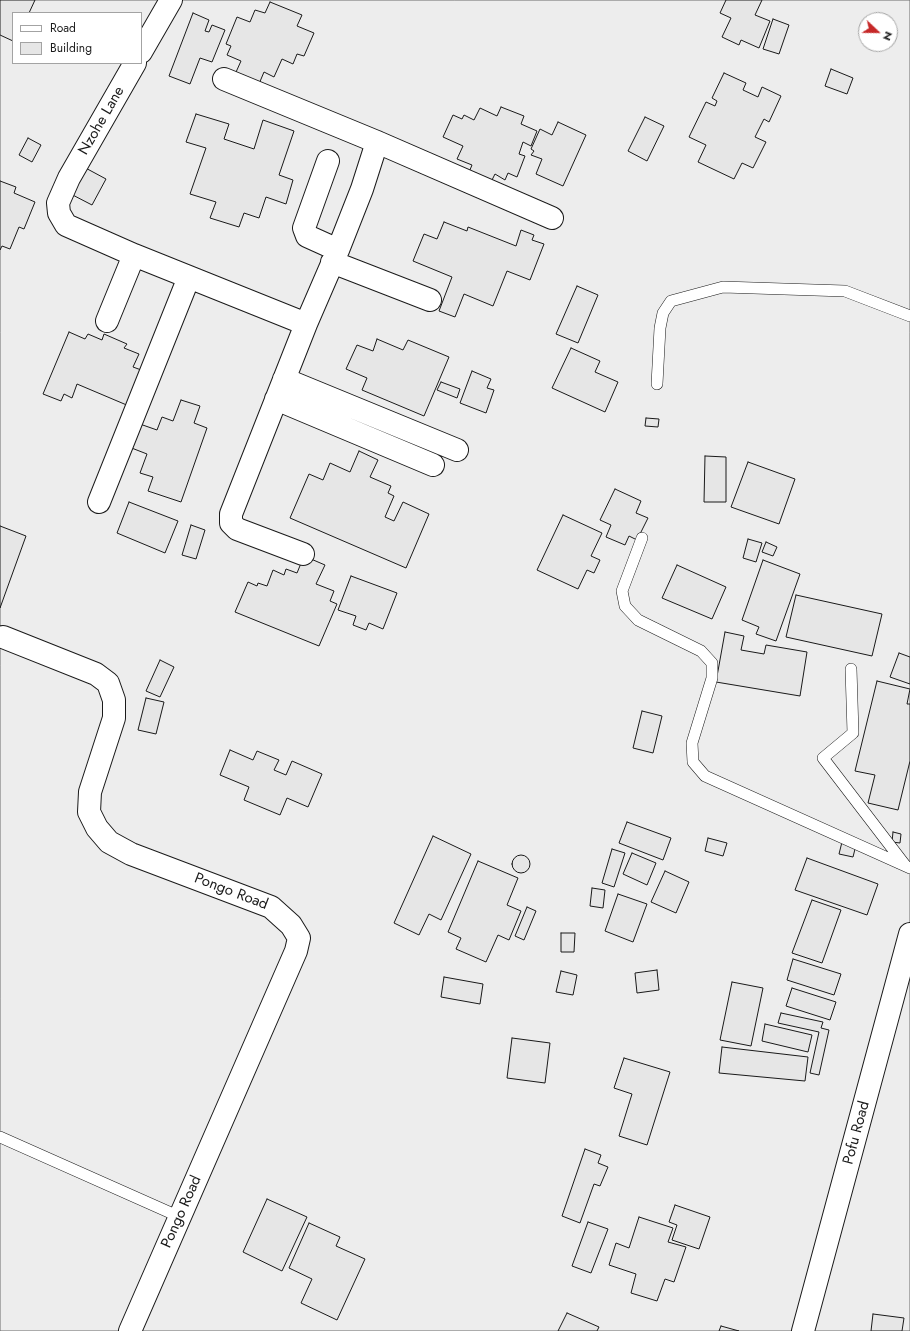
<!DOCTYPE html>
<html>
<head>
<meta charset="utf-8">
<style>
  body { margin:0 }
  #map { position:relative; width:910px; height:1331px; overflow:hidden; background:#fff; font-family:Jost,sans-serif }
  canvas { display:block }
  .legend { position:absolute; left:12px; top:12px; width:130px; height:52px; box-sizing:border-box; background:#fff; border:1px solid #a3a3a3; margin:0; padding:5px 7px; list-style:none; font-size:12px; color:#1a1a1a }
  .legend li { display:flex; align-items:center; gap:8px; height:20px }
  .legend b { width:20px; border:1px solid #a3a3a3 }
  .north { position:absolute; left:858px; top:12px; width:40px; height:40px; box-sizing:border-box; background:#fff; border:1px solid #a3a3a3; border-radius:50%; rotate:112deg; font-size:11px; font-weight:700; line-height:16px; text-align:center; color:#1a1a1a }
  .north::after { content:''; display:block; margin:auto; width:14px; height:18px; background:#c62828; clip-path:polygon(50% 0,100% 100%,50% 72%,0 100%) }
</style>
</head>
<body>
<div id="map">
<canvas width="910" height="1331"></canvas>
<ul class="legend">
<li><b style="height:5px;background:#fff"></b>Road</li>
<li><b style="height:11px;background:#e6e6e6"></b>Building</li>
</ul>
<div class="north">N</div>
</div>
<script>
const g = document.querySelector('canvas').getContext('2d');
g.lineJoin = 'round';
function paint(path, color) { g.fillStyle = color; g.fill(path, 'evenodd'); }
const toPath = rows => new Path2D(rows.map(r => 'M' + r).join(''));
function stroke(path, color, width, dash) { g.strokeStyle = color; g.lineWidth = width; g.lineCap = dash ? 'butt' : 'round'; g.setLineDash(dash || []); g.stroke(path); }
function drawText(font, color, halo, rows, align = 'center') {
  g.font = font + ' Jost,sans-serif'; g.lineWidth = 3; g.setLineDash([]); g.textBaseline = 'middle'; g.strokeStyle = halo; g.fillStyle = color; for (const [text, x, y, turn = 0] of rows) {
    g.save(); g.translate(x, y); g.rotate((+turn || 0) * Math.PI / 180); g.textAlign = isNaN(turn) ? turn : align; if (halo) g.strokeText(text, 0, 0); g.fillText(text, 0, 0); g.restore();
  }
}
const built = toPath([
  [0,0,910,0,910,1331,0,1331,0,0],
  [13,13,141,13,141,63,13,63,13,13],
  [866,20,890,20,890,44,866,44,866,20]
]);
paint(built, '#ededed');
stroke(built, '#6a6a6a', 1);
const building = toPath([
  [0,0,35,0,29,13,13,13,13,41,0,35,0,0],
  [726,0,762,0,755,15,770,21,759,48,741,40,739,45,722,37,731,18,720,13,726,0],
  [270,2,302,15,297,26,314,33,304,56,297,54,293,64,282,59,274,77,264,72,256,91,232,81,241,61,227,55,231,46,226,44,237,17,250,22,255,10,265,13,270,2],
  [193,13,209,20,205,31,209,32,212,25,225,30,212,62,200,58,190,84,169,76,193,13],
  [773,19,789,25,779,54,763,49,773,19],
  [831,69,853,78,847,94,825,86,831,69],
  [724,73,746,83,743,90,758,97,762,87,781,96,769,122,764,119,755,137,766,142,753,168,742,163,734,179,698,162,706,145,689,137,706,102,715,106,717,101,712,98,724,73],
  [501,107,524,116,521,124,537,131,531,146,523,142,519,154,525,156,517,177,508,173,505,180,495,174,489,186,467,177,472,165,457,159,463,146,443,137,453,115,462,119,464,115,474,120,480,108,497,116,501,107],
  [196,114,229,124,224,139,254,149,263,120,294,131,279,175,293,180,286,204,266,197,259,218,244,213,239,227,210,218,216,202,190,194,206,148,186,142,196,114],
  [645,117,664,126,647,161,628,151,645,117],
  [558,122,586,135,563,186,536,174,542,159,531,155,534,151,531,149,540,129,552,135,558,122],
  [28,138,41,145,32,162,19,155,28,138],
  [80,165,106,179,92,205,65,191,80,165],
  [0,181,16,187,14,193,35,202,24,229,19,227,10,249,2,246,0,250,0,181],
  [444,222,467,231,468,227,516,246,521,230,534,235,532,240,544,244,530,280,507,271,493,306,464,294,455,317,439,311,452,277,413,261,424,234,437,239,444,222],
  [577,286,598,295,578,343,556,334,577,286],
  [69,332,85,339,88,334,102,340,104,334,127,344,124,348,139,354,133,367,144,371,129,406,77,384,72,398,64,394,61,401,43,394,69,332],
  [377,339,403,350,408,340,449,357,424,416,362,390,367,378,346,369,357,345,373,351,377,339],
  [571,348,600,361,595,372,618,382,605,412,552,388,571,348],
  [472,371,491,379,487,388,494,390,486,413,460,403,472,371],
  [441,382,460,389,457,398,437,390,441,382],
  [181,400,200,406,194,423,207,428,181,502,148,491,153,477,140,473,147,454,129,447,137,423,157,430,162,417,173,421,181,400],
  [646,418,659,419,658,427,645,426,646,418],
  [359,451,378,460,370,477,391,486,388,493,394,496,385,517,394,521,403,502,429,514,406,568,290,518,309,474,323,480,330,463,350,472,359,451],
  [705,456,726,457,726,502,704,502,705,456],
  [748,462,795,479,779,524,731,507,748,462],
  [615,489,641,501,636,513,648,518,637,540,629,536,625,545,606,537,611,525,600,520,615,489],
  [129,502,178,521,165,553,117,533,129,502],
  [563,515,602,533,591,556,600,560,594,573,587,570,578,589,537,570,563,515],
  [191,525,205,530,196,559,182,555,191,525],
  [0,526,26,536,0,608,0,526],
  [748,539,762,543,756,562,743,558,748,539],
  [766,542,777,547,773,556,762,552,766,542],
  [304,556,325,565,316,584,334,591,330,601,337,604,319,646,235,612,248,582,257,586,258,583,267,586,273,570,284,575,286,569,297,573,304,556],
  [763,560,800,574,776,641,756,634,759,627,742,620,763,560],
  [677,565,726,587,712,619,662,598,677,565],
  [351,576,397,593,383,629,369,623,366,630,353,625,356,616,338,610,351,576],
  [796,595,882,614,872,656,786,637,796,595],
  [725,632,744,636,741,650,764,654,766,645,807,652,800,696,716,682,725,632],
  [899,653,910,657,910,684,890,677,899,653],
  [160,660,174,667,160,697,146,691,160,660],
  [877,681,910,689,907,704,910,704,910,761,898,810,868,803,875,775,855,771,877,681],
  [146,698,164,702,156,734,138,730,146,698],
  [642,711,662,716,653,753,633,748,642,711],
  [230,750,253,760,257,751,279,760,274,770,286,775,292,761,322,774,308,807,287,798,280,815,244,800,249,787,220,775,230,750],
  [627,822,671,838,663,860,619,843,627,822],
  [893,832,901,834,900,843,892,842,893,832],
  [433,836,471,854,441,920,429,914,419,935,394,923,433,836],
  [708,838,727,843,723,856,705,851,708,838],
  [842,842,856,845,853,857,839,854,842,842],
  [612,849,625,853,614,887,602,883,612,849],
  [632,853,656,863,647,885,623,874,632,853],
  '512 864a9 9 0 1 1 18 0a9 9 0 1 1-18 0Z',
  [807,858,878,884,867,915,795,890,807,858],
  [478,861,518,878,507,905,521,911,509,940,498,935,486,962,456,949,461,938,448,932,478,861],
  [665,871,689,882,676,913,651,902,665,871],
  [592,888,605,890,603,908,590,906,592,888],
  [618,894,647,904,633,942,605,931,618,894],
  [812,900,841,910,822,963,792,953,812,900],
  [527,907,536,911,524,940,515,936,527,907],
  [561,933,575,933,574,952,561,952,561,933],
  [793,959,841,974,834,995,787,980,793,959],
  [657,970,659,990,637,993,635,973,657,970],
  [561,971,577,975,573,995,556,992,561,971],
  [444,977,483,984,480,1004,441,997,444,977],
  [732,982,763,988,751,1046,720,1040,732,982],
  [792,988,836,1002,830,1020,786,1006,792,988],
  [781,1013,823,1022,821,1028,829,1030,819,1075,810,1073,819,1032,778,1023,781,1013],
  [765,1024,812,1035,808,1052,762,1041,765,1024],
  [512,1038,550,1043,545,1083,507,1078,512,1038],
  [722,1047,808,1057,805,1081,719,1073,722,1047],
  [624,1058,670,1072,647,1145,619,1136,632,1094,614,1088,624,1058],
  [585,1149,601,1155,598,1163,608,1167,600,1186,594,1184,580,1223,562,1216,585,1149],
  [267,1199,307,1217,282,1271,243,1252,267,1199],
  [675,1205,710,1217,699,1249,672,1240,677,1225,669,1222,675,1205],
  [639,1217,673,1228,668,1242,686,1247,674,1282,665,1279,657,1301,631,1293,636,1274,609,1265,616,1243,629,1248,639,1217],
  [588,1222,608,1229,591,1273,572,1266,588,1222],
  [309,1223,340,1237,336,1246,365,1259,337,1320,301,1303,312,1279,289,1268,309,1223],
  [567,1313,599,1327,597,1331,558,1331,567,1313],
  [873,1314,904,1318,902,1331,871,1331,873,1314],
  [721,1326,739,1331,719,1331,721,1326]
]);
paint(building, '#e6e6e6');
stroke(building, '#1a1a1a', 1);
const service = toPath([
  [657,384,660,328,663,313,671,301,723,287,845,291,910,316],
  [642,538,622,591,625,606,638,620,701,651,712,663,712,678,692,743,693,762,705,776,910,868],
  [851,669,853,733,823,758,905,865],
  [0,1137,180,1217]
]);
const minor = toPath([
  [141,52,171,0],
  [135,63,69,178,58,203,59,213,66,225,134,255,306,324],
  [224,79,377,142,552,218],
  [328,161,304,228,307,236,338,250],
  [332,262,430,300],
  [107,321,134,255],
  [284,379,457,450],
  [276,399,433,465],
  [99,502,189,277],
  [303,554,237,529,231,523,231,514,306,324,338,250,362,189,377,142],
  [3,637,96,674,108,683,114,700,114,718,90,792,89,812,97,828,109,842,131,854,271,907,291,925,299,938,296,951,130,1331],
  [803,1331,910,934]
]);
stroke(service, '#1a1a1a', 12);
stroke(minor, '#1a1a1a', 24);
stroke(service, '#fff', 11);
stroke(minor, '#fff', 22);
drawText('15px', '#1a1a1a', '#fff', [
  ["Nzohe Lane",102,121,-60],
  ["Pongo Road",231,892,21],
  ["Pofu Road",857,1133,-75],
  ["Pongo Road",182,1212,-66]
]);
</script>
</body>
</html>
